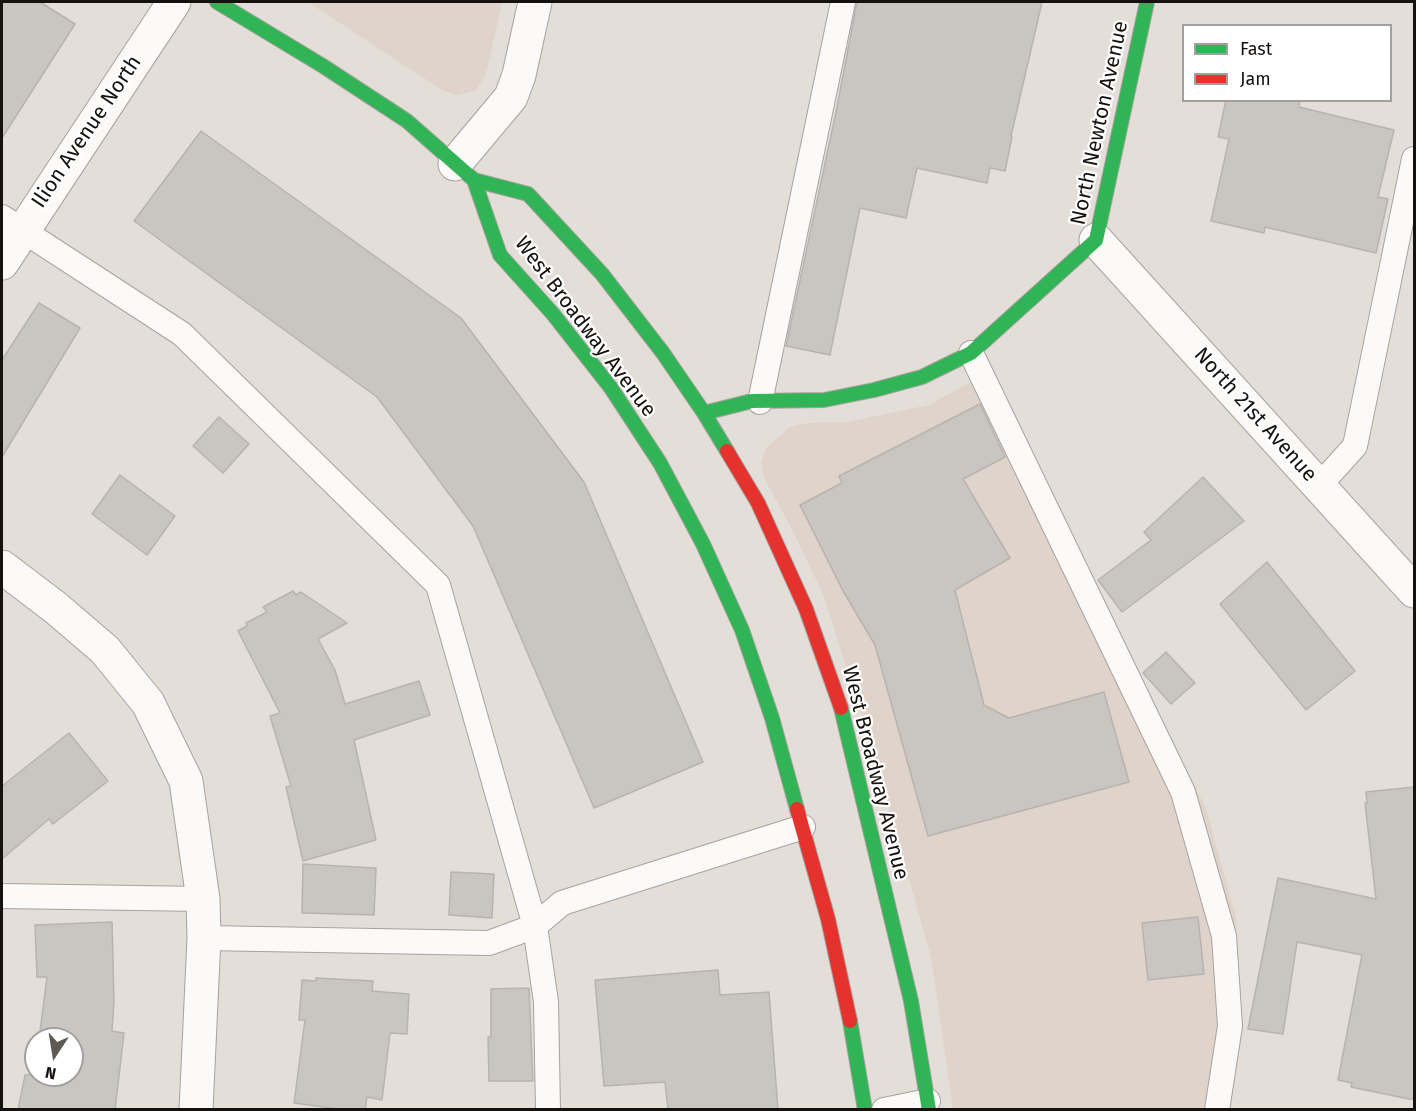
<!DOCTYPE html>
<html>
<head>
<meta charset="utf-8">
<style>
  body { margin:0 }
  #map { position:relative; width:1416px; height:1111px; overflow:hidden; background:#e4ded9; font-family:"Fira Sans",sans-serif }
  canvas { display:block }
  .frame { position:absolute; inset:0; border:3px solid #14110e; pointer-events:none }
  .legend { position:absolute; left:1182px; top:24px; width:210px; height:78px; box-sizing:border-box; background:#fff; border:2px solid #a1a09f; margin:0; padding:8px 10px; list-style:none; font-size:18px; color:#14110e }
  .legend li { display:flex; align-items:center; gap:12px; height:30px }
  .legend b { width:30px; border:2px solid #a1a09f }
  .north { position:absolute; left:24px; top:1027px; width:60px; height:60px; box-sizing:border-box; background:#fff; border:2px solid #a1a09f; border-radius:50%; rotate:192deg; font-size:16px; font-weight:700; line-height:24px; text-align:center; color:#14110e }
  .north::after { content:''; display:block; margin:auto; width:21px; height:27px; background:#5d5955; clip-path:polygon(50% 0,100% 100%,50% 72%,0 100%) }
</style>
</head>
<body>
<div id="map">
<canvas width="1416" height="1111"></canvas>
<div class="frame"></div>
<ul class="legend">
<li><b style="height:8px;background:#30b455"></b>Fast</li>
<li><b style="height:8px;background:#e5322d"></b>Jam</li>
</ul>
<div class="north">N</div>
</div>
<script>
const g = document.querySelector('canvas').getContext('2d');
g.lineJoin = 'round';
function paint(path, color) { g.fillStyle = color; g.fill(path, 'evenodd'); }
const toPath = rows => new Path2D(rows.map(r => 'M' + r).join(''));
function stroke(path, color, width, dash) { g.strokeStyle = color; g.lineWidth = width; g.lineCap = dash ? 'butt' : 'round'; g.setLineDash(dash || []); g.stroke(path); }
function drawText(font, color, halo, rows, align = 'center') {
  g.font = font + ' "Fira Sans",sans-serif'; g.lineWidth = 4.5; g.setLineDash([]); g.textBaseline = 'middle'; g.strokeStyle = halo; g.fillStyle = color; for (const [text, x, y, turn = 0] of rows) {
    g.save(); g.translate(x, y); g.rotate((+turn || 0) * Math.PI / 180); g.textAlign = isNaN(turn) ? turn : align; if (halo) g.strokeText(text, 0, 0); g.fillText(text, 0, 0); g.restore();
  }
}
paint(toPath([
  [308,2,502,2,486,74,475,91,457,95,442,90],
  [992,370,1165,730,1206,808,1236,918,1237,1028,1226,1109,953,1109,931,957,872,748,823,594,793,531,764,478,761,462,766,448,790,427,809,423,848,422,929,405]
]), '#e0d3c9');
const building = toPath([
  [2,2,40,2,75,24,2,138,2,2],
  [857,2,1042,2,1011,136,1012,137,1005,171,990,168,987,183,917,168,906,218,860,208,830,355,786,346,836,112,857,2],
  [1226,100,1300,100,1299,107,1394,130,1378,197,1388,199,1376,253,1265,227,1264,233,1211,221,1229,139,1218,137,1226,100],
  [201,131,461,318,584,482,703,762,594,808,473,526,377,397,134,221,201,131],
  [39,303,80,328,2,457,2,360,39,303],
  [980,404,1005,457,963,479,1010,558,955,590,984,705,1009,718,1104,692,1129,782,928,836,875,645,842,589,800,505,842,483,839,476,980,404],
  [219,417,249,444,223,473,193,446,219,417],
  [120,475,175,516,147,555,92,514,120,475],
  [1203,477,1244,521,1122,612,1098,580,1151,540,1144,532,1203,477],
  [1267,562,1355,671,1306,710,1220,604,1267,562],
  [293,591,296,595,301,592,347,623,318,639,335,670,345,704,419,681,430,715,354,740,376,840,303,861,286,787,291,786,270,716,280,713,238,631,247,626,246,623,267,612,263,607,293,591],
  [1166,652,1195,683,1171,704,1143,673,1166,652],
  [69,733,108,781,53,824,49,819,2,859,2,786,69,733],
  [1414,787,1414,1099,1409,1099,1351,1087,1352,1083,1338,1080,1362,955,1297,942,1283,1034,1248,1029,1278,878,1376,899,1365,803,1367,803,1366,792,1414,787],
  [303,864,376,868,374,915,302,913,303,864],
  [451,872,494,874,492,918,449,915,451,872],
  [1198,917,1204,974,1148,980,1142,923,1198,917],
  [112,922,114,1002,112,1031,124,1033,115,1110,18,1110,25,1075,35,1075,36,1067,36,1075,72,1075,72,1039,39,1039,47,977,37,977,35,925,112,922],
  [718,970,720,995,769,992,778,1110,668,1110,665,1082,604,1086,595,980,718,970],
  [316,978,373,981,372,991,409,994,407,1034,390,1033,382,1100,367,1097,365,1110,346,1110,294,1103,305,1020,299,1020,302,980,316,981,316,978],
  [529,988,533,1081,489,1081,488,1037,491,1037,491,989,529,988]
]);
paint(building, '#c9c5c1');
stroke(building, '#b8b3af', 1.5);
const lane = toPath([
  [2,217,182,334,438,585,535,926,546,1002,548,1110],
  [971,353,1183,792,1224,936,1230,1026,1217,1110],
  [760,402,843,2],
  [1319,486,1355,446,1414,159],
  [2,896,203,899],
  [204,938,489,943,535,926,562,903,803,827],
  [884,1110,928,1101]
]);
const street = toPath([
  [455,164,511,97,519,75,535,2],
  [1096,240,1414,591],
  [2,263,174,2],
  [2,567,56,608,105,650,148,703,186,781,203,899,204,938,196,1110]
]);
const fast = toPath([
  [217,2,323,66,407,121,474,180,528,194,602,274,663,353,704,413,727,451],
  [474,180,500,255,553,314,611,388,660,463,703,544,742,630,772,718,797,809],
  [704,413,752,401,824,400,874,390,922,377,971,353,1096,240,1147,2],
  [841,708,911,1001,929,1110],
  [850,1021,865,1110]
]);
const jam = toPath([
  [727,451,758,503,806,609,841,708],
  [797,809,828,919,850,1021]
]);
stroke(lane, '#a7a29f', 26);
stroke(street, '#a7a29f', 35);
stroke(fast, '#a7a29f', 16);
stroke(jam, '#a7a29f', 16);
stroke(lane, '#fbfaf9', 24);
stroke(street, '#fbfaf9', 33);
stroke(fast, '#30b455', 14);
stroke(jam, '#e5322d', 14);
drawText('21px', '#14110e', '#fff', [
  ["North Newton Avenue",1100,123,-78],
  ["Ilion Avenue North",87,132,-56],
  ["West Broadway Avenue",585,327,53],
  ["North 21st Avenue",1255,415,48],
  ["West Broadway Avenue",875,773,76]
]);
</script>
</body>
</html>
